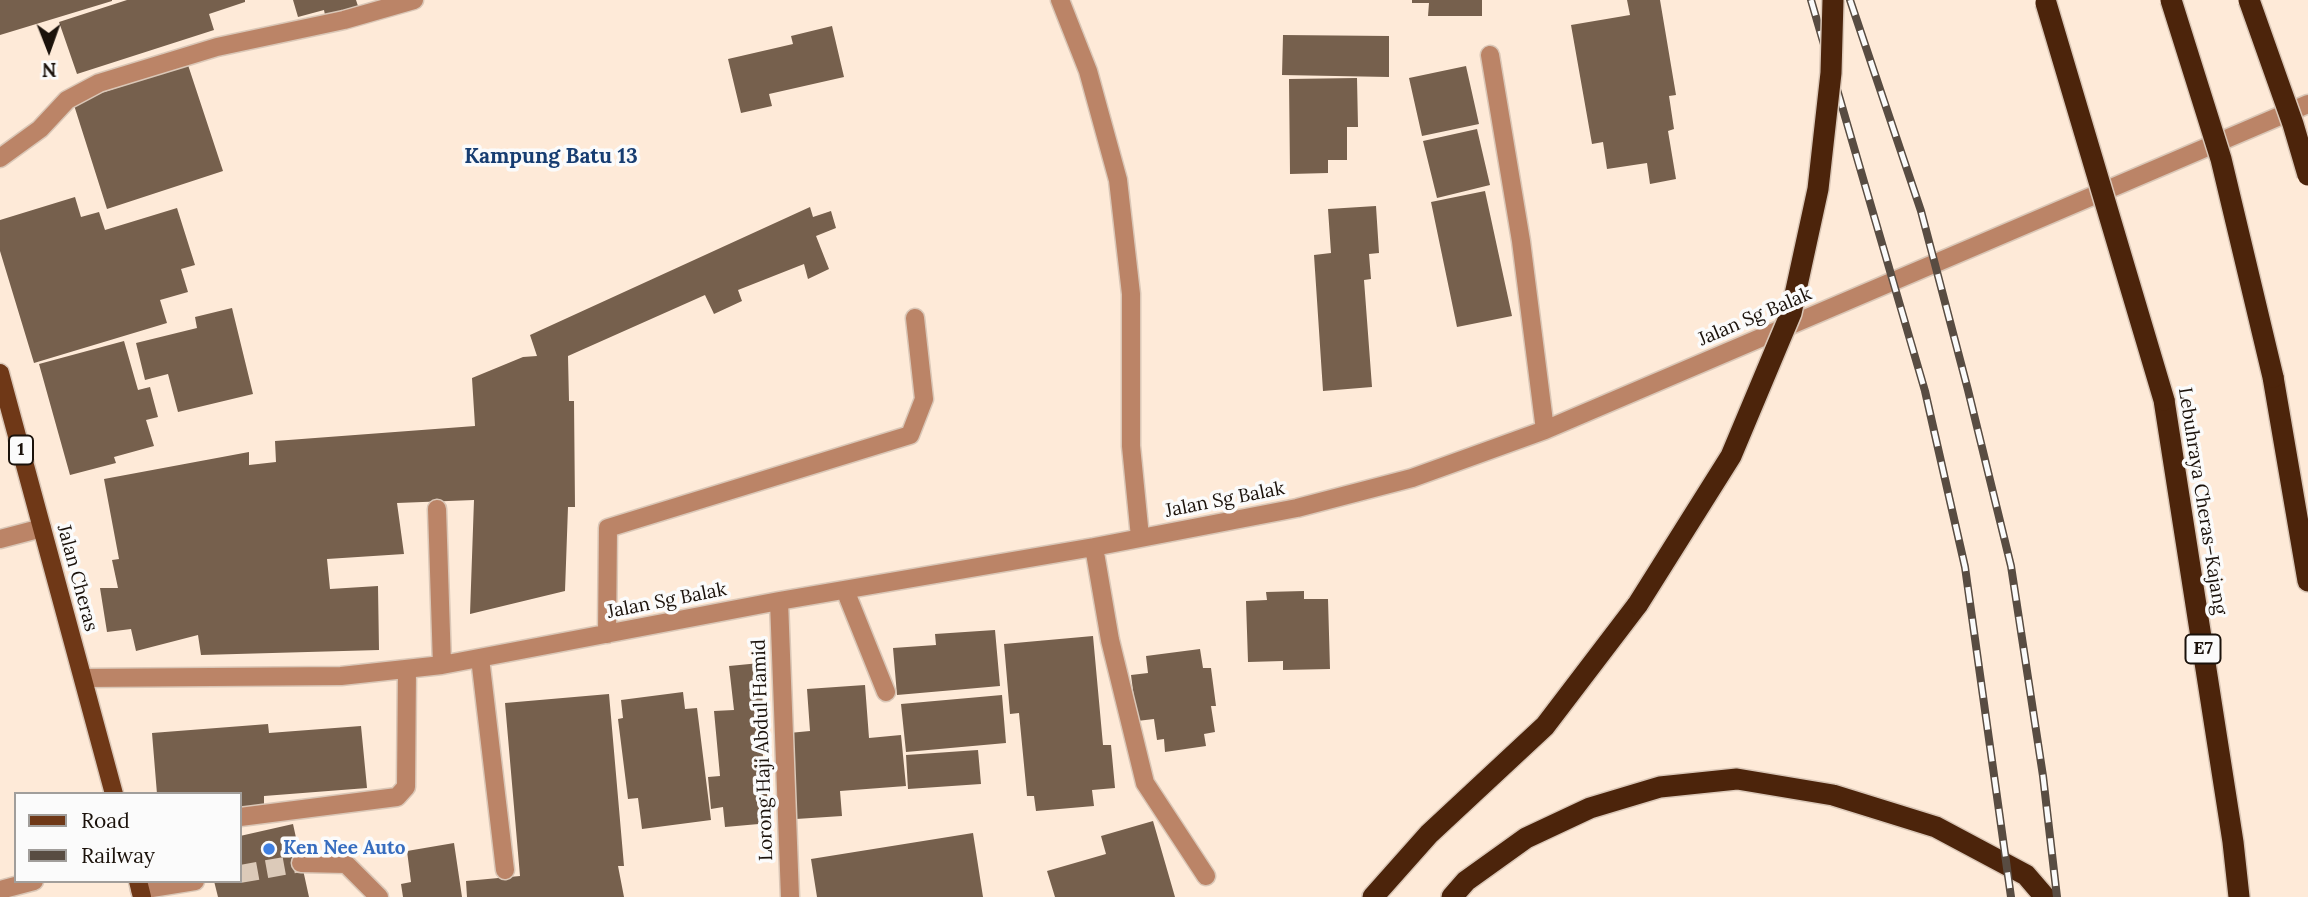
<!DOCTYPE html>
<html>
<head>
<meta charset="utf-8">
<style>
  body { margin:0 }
  #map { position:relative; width:2308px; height:897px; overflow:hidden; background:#feead8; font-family:Lora,serif }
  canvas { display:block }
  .legend { position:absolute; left:14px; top:792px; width:228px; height:91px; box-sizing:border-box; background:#fbfbfb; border:2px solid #a19e9b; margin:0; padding:9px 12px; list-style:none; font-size:21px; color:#1b120b }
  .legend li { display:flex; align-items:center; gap:14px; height:35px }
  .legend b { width:35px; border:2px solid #a19e9b }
  .north { position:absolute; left:14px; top:14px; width:70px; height:70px; -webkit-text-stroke:5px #fbfbfb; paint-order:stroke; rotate:179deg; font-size:19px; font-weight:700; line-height:28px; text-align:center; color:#1b120b }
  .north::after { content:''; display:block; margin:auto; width:24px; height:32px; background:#1b120b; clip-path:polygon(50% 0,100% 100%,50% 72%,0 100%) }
</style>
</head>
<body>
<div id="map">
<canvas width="2308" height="897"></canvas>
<ul class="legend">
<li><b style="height:9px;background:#6f3817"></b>Road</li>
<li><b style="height:9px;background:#584c42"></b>Railway</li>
</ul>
<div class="north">N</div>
</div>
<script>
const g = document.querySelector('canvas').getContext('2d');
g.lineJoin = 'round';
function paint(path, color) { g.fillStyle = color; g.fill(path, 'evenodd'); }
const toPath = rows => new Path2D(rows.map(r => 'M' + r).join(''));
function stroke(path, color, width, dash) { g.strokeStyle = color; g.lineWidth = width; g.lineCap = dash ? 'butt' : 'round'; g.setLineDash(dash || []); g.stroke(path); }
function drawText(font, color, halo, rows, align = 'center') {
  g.font = font + ' Lora,serif'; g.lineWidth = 7; g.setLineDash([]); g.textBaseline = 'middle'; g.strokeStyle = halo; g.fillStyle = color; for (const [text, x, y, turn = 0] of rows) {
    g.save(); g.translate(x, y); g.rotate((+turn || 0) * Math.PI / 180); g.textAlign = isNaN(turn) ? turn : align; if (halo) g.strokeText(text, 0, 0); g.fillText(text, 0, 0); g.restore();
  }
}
paint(toPath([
  [0,0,112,0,112,1,0,35],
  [127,0,245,0,245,2,209,14,214,30,77,74,59,22],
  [293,0,356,0,358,6,325,15,324,10,298,17],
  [1412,0,1482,0,1482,16,1428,16,1429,3,1412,3],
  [1627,0,1660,0,1676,95,1669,96,1674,129,1668,131,1676,179,1650,184,1647,163,1607,169,1603,142,1592,144,1571,25,1630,15],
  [832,26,844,77,769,94,772,106,741,113,728,59,793,44,791,36],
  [1283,35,1389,36,1389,77,1282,75],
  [188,65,223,171,107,209,73,102],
  [1466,66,1479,124,1422,136,1409,78],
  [1357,78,1358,127,1347,127,1347,160,1328,160,1328,173,1290,174,1289,79],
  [1477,129,1490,185,1437,198,1423,141],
  [1485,191,1512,316,1457,327,1431,202],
  [75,197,81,217,99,212,105,230,177,208,195,265,181,269,188,292,160,300,167,323,34,363,0,251,0,220],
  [1376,206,1379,253,1369,254,1371,279,1364,280,1372,387,1323,391,1314,255,1331,253,1328,209],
  [810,207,813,217,831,211,836,228,816,236,829,269,808,279,804,264,738,290,742,301,714,314,705,295,568,356,569,401,574,401,575,507,568,507,565,591,470,614,474,500,397,503,404,554,327,559,330,589,378,586,379,650,201,655,198,635,136,651,131,629,107,632,100,588,118,588,112,560,119,559,104,479,249,452,249,465,276,462,275,441,475,426,472,378,523,357,537,356,530,335],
  [232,308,253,394,178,412,168,374,145,380,136,343,197,328,195,317],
  [124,341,138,390,150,387,158,417,146,420,154,446,114,457,116,463,70,475,39,364],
  [1304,591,1304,599,1328,599,1330,669,1283,670,1283,661,1248,662,1246,601,1267,600,1266,592],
  [995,630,1000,686,897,695,893,648,936,645,935,634],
  [1093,636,1103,745,1111,745,1115,788,1092,790,1094,806,1036,811,1034,796,1027,796,1019,713,1010,714,1004,644],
  [1200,649,1203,668,1211,668,1216,706,1211,706,1215,732,1204,734,1206,746,1165,752,1164,739,1157,740,1154,719,1137,721,1131,675,1148,673,1146,656],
  [760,663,763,707,758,708,770,823,725,827,723,807,711,809,708,777,720,776,714,711,734,710,729,666],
  [865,685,869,738,901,735,906,786,840,791,842,816,796,819,789,733,810,731,807,689],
  [683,692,685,709,697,708,711,820,642,829,638,798,628,799,618,719,623,718,621,700],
  [609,694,624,866,618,866,624,897,467,897,466,881,520,876,505,703],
  [1002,695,1006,743,906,752,901,704],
  [268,724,269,733,361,726,367,788,264,796,264,805,240,807,240,794,157,794,152,733],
  [978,750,981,784,908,789,906,755],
  [1153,821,1175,897,1055,897,1047,871,1106,854,1101,836],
  [293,824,309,897,218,897,214,881,240,881,240,836],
  [973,833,983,897,817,897,811,859],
  [454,843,462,897,403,897,401,884,411,882,407,851]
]), '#76604d');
stroke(toPath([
  [240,874,301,863]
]), '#dccab9', 18, [18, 9]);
const minor = toPath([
  [1060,0,1088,71,1118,180,1131,294,1131,446,1140,537],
  [1490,55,1521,241,1545,430],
  [0,158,40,129,67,100,99,83,217,47,344,20,414,0],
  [437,509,442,665],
  [0,539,42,528],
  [1094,547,1110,640,1145,783,1206,876],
  [845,590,886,692],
  [779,601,790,897],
  [607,634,608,528,910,435,924,399,915,318],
  [480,658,505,870],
  [83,678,341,676,442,665,779,601,1094,547,1297,508,1412,478,1545,430,2308,104],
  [240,817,397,797,406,787,407,669],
  [301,863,346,864,379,897],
  [0,890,34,881],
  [140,890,195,881]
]);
const major = toPath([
  [0,373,114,794],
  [138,881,142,897]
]);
const highway = toPath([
  [2273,377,2308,581],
  [2164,400,2233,842,2239,897],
  [1373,897,1429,834,1545,726,1638,604],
  [1452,897,1466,881,1526,838,1590,808,1660,787,1737,779,1833,795,1936,827,2026,875,2045,897]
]);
stroke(minor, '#dac7b7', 21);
stroke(major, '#dac7b7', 21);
stroke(highway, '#dac7b7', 24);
stroke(minor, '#bb8467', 18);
stroke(major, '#6f3817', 18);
stroke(highway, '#4c240b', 21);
const rail = toPath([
  [1811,0,1925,391,1965,567,2011,897],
  [1850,0,1921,211,1968,390,2011,566,2043,776,2057,897]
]);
stroke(rail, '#584c42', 8);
stroke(rail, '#fbfbfb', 5, [16]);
const highwayBridge = toPath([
  [2171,0,2221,159,2273,377],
  [2249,0,2293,124,2308,175],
  [2046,3,2164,400],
  [1638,604,1731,456,1791,313,1818,189,1831,73,1833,0]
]);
stroke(highwayBridge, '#dac7b7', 24, []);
stroke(highwayBridge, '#4c240b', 21);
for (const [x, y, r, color] of [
  [269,849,7,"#3f7fe0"]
]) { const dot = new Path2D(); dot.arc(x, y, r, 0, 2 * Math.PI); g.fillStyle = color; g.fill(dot); stroke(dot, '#fbfbfb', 2.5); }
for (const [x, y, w] of [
  [21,450,24],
  [2203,649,35]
]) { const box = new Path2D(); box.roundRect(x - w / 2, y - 14.5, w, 29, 5); g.fillStyle = '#fbfbfb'; g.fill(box); stroke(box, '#1b120b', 2); }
drawText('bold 18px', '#1b120b', null, [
  ["1",21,450],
  ["E7",2203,649]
]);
drawText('19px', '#1b120b', '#fbfbfb', [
  ["Jalan Sg Balak",1755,317,-23],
  ["Jalan Sg Balak",1225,500,-11],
  ["Lebuhraya Cheras–Kajang",2202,501,81],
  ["Jalan Cheras",77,578,75],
  ["Jalan Sg Balak",667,601,-11],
  ["Lorong Haji Abdul Hamid",763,750,-92]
]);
drawText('bold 19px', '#366cbe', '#fbfbfb', [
  ["Ken Nee Auto",283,849]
], 'left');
drawText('bold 21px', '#173d71', '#fbfbfb', [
  ["Kampung Batu 13",551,157]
]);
</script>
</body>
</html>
